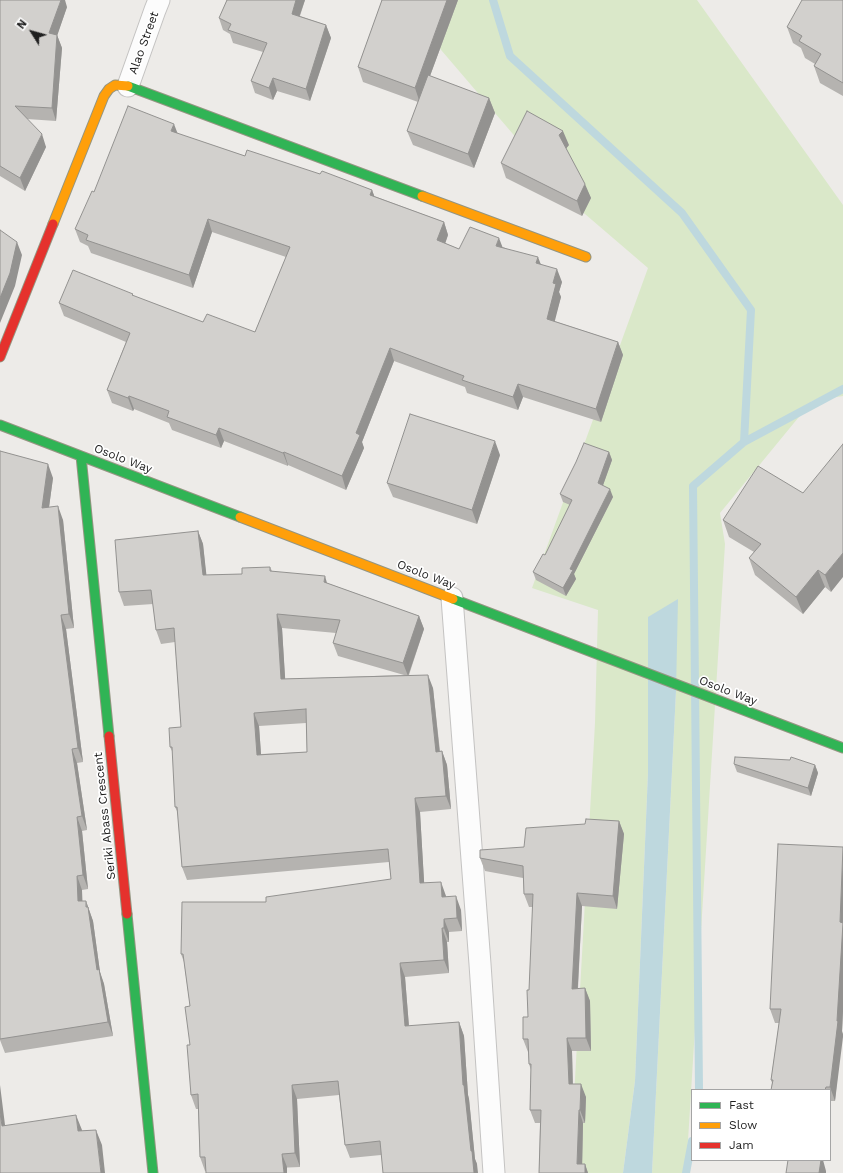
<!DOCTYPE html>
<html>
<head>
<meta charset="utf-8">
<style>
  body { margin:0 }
  #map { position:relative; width:843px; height:1173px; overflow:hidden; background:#edebe8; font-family:"Work Sans",sans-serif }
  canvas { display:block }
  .legend { position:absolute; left:691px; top:1089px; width:140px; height:72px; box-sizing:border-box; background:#fff; border:1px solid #a5a5a5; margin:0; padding:5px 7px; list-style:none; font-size:12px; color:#1f1f1f }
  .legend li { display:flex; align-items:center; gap:8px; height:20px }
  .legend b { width:20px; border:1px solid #a5a5a5 }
  .north { position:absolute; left:12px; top:12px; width:40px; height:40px; -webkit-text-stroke:3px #fff; paint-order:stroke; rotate:307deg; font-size:11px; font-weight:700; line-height:16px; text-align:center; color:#1f1f1f }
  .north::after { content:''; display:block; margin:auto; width:14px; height:18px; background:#1f1f1f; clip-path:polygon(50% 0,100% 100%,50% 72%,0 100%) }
</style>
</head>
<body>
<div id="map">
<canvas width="843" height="1173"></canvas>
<ul class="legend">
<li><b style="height:5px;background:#30b455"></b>Fast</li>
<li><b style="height:5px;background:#ff9f0a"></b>Slow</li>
<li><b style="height:5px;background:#e5322d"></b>Jam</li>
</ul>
<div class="north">N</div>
</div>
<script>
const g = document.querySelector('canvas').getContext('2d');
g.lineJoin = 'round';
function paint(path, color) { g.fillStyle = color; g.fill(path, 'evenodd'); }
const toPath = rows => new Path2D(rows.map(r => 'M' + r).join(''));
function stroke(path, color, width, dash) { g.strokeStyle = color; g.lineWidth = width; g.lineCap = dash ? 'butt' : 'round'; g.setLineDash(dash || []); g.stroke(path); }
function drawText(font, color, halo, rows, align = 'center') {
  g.font = font + ' "Work Sans",sans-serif'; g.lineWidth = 3.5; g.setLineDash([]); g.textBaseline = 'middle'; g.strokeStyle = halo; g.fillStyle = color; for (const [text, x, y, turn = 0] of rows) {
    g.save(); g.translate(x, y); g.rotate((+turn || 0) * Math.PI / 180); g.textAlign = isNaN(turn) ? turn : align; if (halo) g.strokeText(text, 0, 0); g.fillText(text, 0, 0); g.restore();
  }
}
paint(toPath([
  [419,0,697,0,843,205,843,396,812,401,720,513,725,544,686,1173,652,1173,676,691,648,617,648,772,635,1081,623,1173,569,1173,574,1097,595,723,598,610,532,588,648,268,571,202,430,37]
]), '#dae8c9');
paint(toPath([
  [678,599,676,691,652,1173,623,1173,635,1081,648,772,648,617]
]), '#bed8de');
stroke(toPath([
  [493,0,510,56,682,213,751,310,744,442],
  [699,1090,693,486,744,442,843,389],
  [686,1173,692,1141]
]), '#bed8de', 8);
const street = toPath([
  [128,86,155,10,159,0],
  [452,598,480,964,494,1173]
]);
const fast = toPath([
  [128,86,422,196],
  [0,425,240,517],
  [81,456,109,736],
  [453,599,843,748],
  [127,914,153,1173]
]);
const slow = toPath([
  [422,196,586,257],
  [53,224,104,96,109,89,115,85,128,86],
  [240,517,453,599]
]);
const jam = toPath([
  [0,357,53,224],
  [109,736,127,914]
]);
stroke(street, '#c4c3c2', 23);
stroke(fast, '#949581', 11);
stroke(slow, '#949581', 11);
stroke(jam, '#949581', 11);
stroke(street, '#fcfcfc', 21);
stroke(fast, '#30b455', 9);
stroke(slow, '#ff9f0a', 9);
stroke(jam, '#e5322d', 9);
paint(toPath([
  [0,0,67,7,57,35,62,48,56,121,27,119,46,147,25,191,0,176],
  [227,0,305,0,300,16,326,25,331,38,310,101,277,91,273,100,255,93,251,81,263,52,233,43,230,34,223,30,219,18],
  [382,0,458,0,430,76,489,98,495,113,474,168,413,145,407,131,418,102,363,82,358,67],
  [843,0,843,96,820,83,814,66,815,64,805,58,801,48,793,43,787,27],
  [178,134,245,156,320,174,372,190,374,196,444,222,448,235,445,243,459,249,503,247,541,264,562,282,559,292,561,297,554,321,618,342,623,355,601,422,523,397,518,410,467,393,465,387,394,361,362,442,364,448,346,490,288,465,288,466,224,441,221,448,172,430,169,423,134,409,133,411,112,403,107,390,126,342,64,316,59,303,133,294,133,296,203,322,255,332,286,257,212,232,193,288,91,253,88,246,80,242,75,229,94,192],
  [569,145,566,148,591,198,582,216,506,178,501,163],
  [0,451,53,478,49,507,63,520,74,628,66,629,83,762,77,763,87,830,82,831,88,889,82,890,82,901,86,901,93,921,100,972,104,984,113,1036,5,1053,0,1040],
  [609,452,612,460,603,485,613,497,574,574,576,579,566,596,536,580,533,572,545,555,570,505,563,502,560,494],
  [500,455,477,524,393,497,387,483],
  [803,493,831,592,825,587,803,614,755,575,749,558,754,552,729,537,723,520],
  [198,531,203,544,206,575,242,574,270,567,272,571,327,583,419,616,424,629,409,675,433,688,440,751,442,751,447,765,451,809,420,812,424,883,446,896,446,897,461,910,462,931,449,932,449,942,447,942,449,973,405,977,409,1026,459,1022,464,1036,468,1095,469,1099,475,1159,477,1164,381,1155,350,1158,345,1145,339,1095,297,1099,300,1167,205,1171,200,1157,198,1109,196,1109,191,1095,190,1006,184,962,181,954,266,902,391,879,389,862,187,880,182,867,178,813,175,807,173,753,170,747,181,727,175,642,161,644,156,630,153,604,124,606,119,592],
  [282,628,336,633,333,643,338,656,404,675,285,679],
  [306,723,307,752,261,754,259,726],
  [790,760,815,765,818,773,811,796,737,772,734,764],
  [619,821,624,834,617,909,582,906,578,989,585,988,590,1001,591,1051,572,1051,573,1084,586,1097,585,1123,583,1123,582,1164,585,1164,588,1173,539,1173,540,1123,535,1123,530,1110,531,1070,529,1064,528,1052,523,1039,528,1017,533,907,529,907,524,894,523,878,485,871,480,858,524,847],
  [843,847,843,1011,842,1031,835,1101,831,1101,830,1104,830,1090,771,1090,772,1083,771,1080,779,1023,775,1023,770,1009]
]), '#b5b3b0');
paint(toPath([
  [61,0,65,0,67,7,54,45,49,33],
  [296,0,305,0,296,26,292,14],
  [447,0,458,0,420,103,415,88],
  [326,25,331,38,310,101,306,89],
  [57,35,62,48,56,121,52,108],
  [273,78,277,91,273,100,269,88],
  [489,98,495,113,474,168,468,154],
  [174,124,179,137,171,131],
  [563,131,569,145,565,150,559,135],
  [42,134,46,147,25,191,20,178],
  [585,184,591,198,582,216,577,201],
  [372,190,377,203,370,195],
  [208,219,212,232,193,288,189,275],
  [444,222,448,235,442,253,437,240],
  [499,238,504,251,496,246],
  [17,242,22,255,15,286,0,323,0,298],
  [538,257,543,270,536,263],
  [557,269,562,282,559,292,561,297,552,332,547,319,553,283],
  [618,342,623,355,601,422,596,409],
  [390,348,394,361,362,442,364,448,346,490,342,476,356,433],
  [518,384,523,397,518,410,513,397],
  [129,396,134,409,133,411,128,398],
  [219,428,224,441,221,448,216,435],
  [495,441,500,455,477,524,472,510],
  [284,452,288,465,288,466,283,453],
  [609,452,612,460,601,491,598,483],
  [48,464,53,478,47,522,42,508],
  [610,489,613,497,574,574,576,579,566,596,563,588,570,569],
  [58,506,63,520,74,628,69,614],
  [198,531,203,544,208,589,203,575],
  [843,553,843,577,831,592,825,575],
  [818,570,825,587,803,614,796,597],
  [325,576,329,590,324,582],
  [277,614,282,628,286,692,281,679],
  [61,615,66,629,83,762,78,748],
  [419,616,424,629,408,676,403,663],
  [428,675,433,688,441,765,436,752],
  [254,713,259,726,262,768,257,755],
  [72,749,77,763,87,830,82,816],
  [442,751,447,765,451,809,446,796],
  [815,765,818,773,811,796,808,788],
  [415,798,420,812,425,897,420,883],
  [77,817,82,831,88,889,83,875],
  [619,821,624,834,617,909,613,896],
  [843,854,843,1011,842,1031,843,1034,843,1037,835,1101,830,1087,837,1021,840,922],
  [77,876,82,890,83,915,78,901],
  [441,882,446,896,447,911,442,897],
  [577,893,582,906,577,1002,572,989],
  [456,896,461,910,462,931,457,918],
  [86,901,93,921,100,972,104,984,113,1036,108,1022,97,970],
  [444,919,449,932,449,942,444,928],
  [442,928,447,942,449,973,444,960],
  [400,963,405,977,410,1040,405,1026],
  [585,988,590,1001,591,1051,586,1038],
  [459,1022,464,1036,468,1095,469,1099,475,1159,477,1164,478,1173,474,1173,471,1151,463,1085],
  [567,1038,572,1051,573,1097,569,1084],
  [581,1084,586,1097,585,1123,580,1110],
  [0,1085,7,1141,2,1126,0,1113],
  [292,1085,297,1099,300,1167,295,1153],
  [579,1110,583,1123,582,1173,577,1164],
  [76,1115,82,1130,83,1145,78,1131],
  [96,1130,102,1145,105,1173,101,1173],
  [282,1154,287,1167,287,1173,284,1173],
  [817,1160,823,1160,826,1171,826,1173,819,1173],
  [585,1164,588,1173,585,1173]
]), '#939290');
const building = toPath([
  [0,0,61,0,49,33,57,35,52,108,15,106,42,134,20,178,0,166,0,0],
  [227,0,296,0,292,14,326,25,306,89,273,78,269,88,251,81,267,43,228,30,231,24,219,18,227,0],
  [382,0,447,0,415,88,358,67,382,0],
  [802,0,843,0,843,83,814,66,821,54,799,41,802,36,787,27,802,0],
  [428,75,489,98,468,154,407,131,428,75],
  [128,106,174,124,171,131,245,156,247,150,320,174,322,171,372,190,370,195,444,222,437,240,459,249,470,227,499,238,496,246,538,257,536,263,557,269,553,283,556,284,547,319,618,342,596,409,518,384,513,397,462,380,464,376,390,348,356,433,360,435,342,476,284,452,283,453,219,428,216,435,167,417,169,411,129,396,128,398,107,390,130,333,59,303,73,270,133,294,132,295,203,322,207,314,255,332,290,247,208,219,189,275,86,240,88,235,75,229,92,191,94,192,128,106],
  [527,111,563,131,559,135,585,184,577,201,501,163,527,111],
  [0,230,17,242,10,273,0,298,0,230],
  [410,414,495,441,472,510,387,483,410,414],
  [584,443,609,452,598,483,610,489,570,569,573,570,563,588,533,572,543,554,545,555,572,500,560,494,576,462,584,443],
  [843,444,843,553,825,575,818,570,796,597,749,558,761,544,723,520,758,466,803,493,843,444],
  [0,451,48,464,42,508,58,506,69,614,61,615,78,748,72,749,82,816,77,817,83,875,77,876,78,901,86,901,86,907,88,907,97,970,99,969,108,1022,0,1039,0,451],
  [198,531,203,575,242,574,242,568,270,567,270,571,325,576,324,582,419,616,403,663,333,643,340,620,277,614,281,679,428,675,436,752,442,751,446,796,415,798,420,883,441,882,442,897,456,896,457,918,444,919,444,928,442,928,444,960,400,963,405,1026,459,1022,463,1085,464,1085,471,1151,472,1151,474,1173,383,1173,380,1141,345,1145,338,1081,292,1085,295,1153,282,1154,284,1173,206,1173,205,1157,200,1157,198,1094,191,1095,187,1045,190,1045,185,1007,190,1006,183,954,181,954,182,902,266,902,266,897,391,879,388,849,182,867,177,807,175,807,172,747,170,747,169,728,181,727,174,628,156,630,151,590,119,592,115,540,198,531],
  [306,709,307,752,257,755,254,713,306,709],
  [735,757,790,760,791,757,815,765,808,788,734,764,735,757],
  [586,819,619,821,613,896,577,893,572,989,585,988,586,1038,567,1038,569,1084,581,1084,580,1110,579,1110,577,1164,585,1164,585,1173,539,1173,541,1110,530,1110,531,1064,529,1064,528,1039,523,1039,523,1017,528,1017,527,990,529,990,533,894,524,894,523,866,480,858,480,850,524,847,526,828,585,824,586,819],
  [778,844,843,847,840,922,843,923,837,1021,838,1021,830,1087,826,1087,825,1090,771,1090,773,1080,771,1080,781,1009,770,1009,778,844],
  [0,1113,2,1126,76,1115,78,1131,96,1130,101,1173,0,1173,0,1113],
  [788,1160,821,1160,819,1173,786,1173,788,1160]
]);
paint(building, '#d2d0cd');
stroke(building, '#939290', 1);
drawText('12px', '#1f1f1f', '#fff', [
  ["Alao Street",144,43,-70],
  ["Osolo Way",123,459,21],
  ["Osolo Way",426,575,21],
  ["Osolo Way",728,691,21],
  ["Seriki Abass Crescent",105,816,-96]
]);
</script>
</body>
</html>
